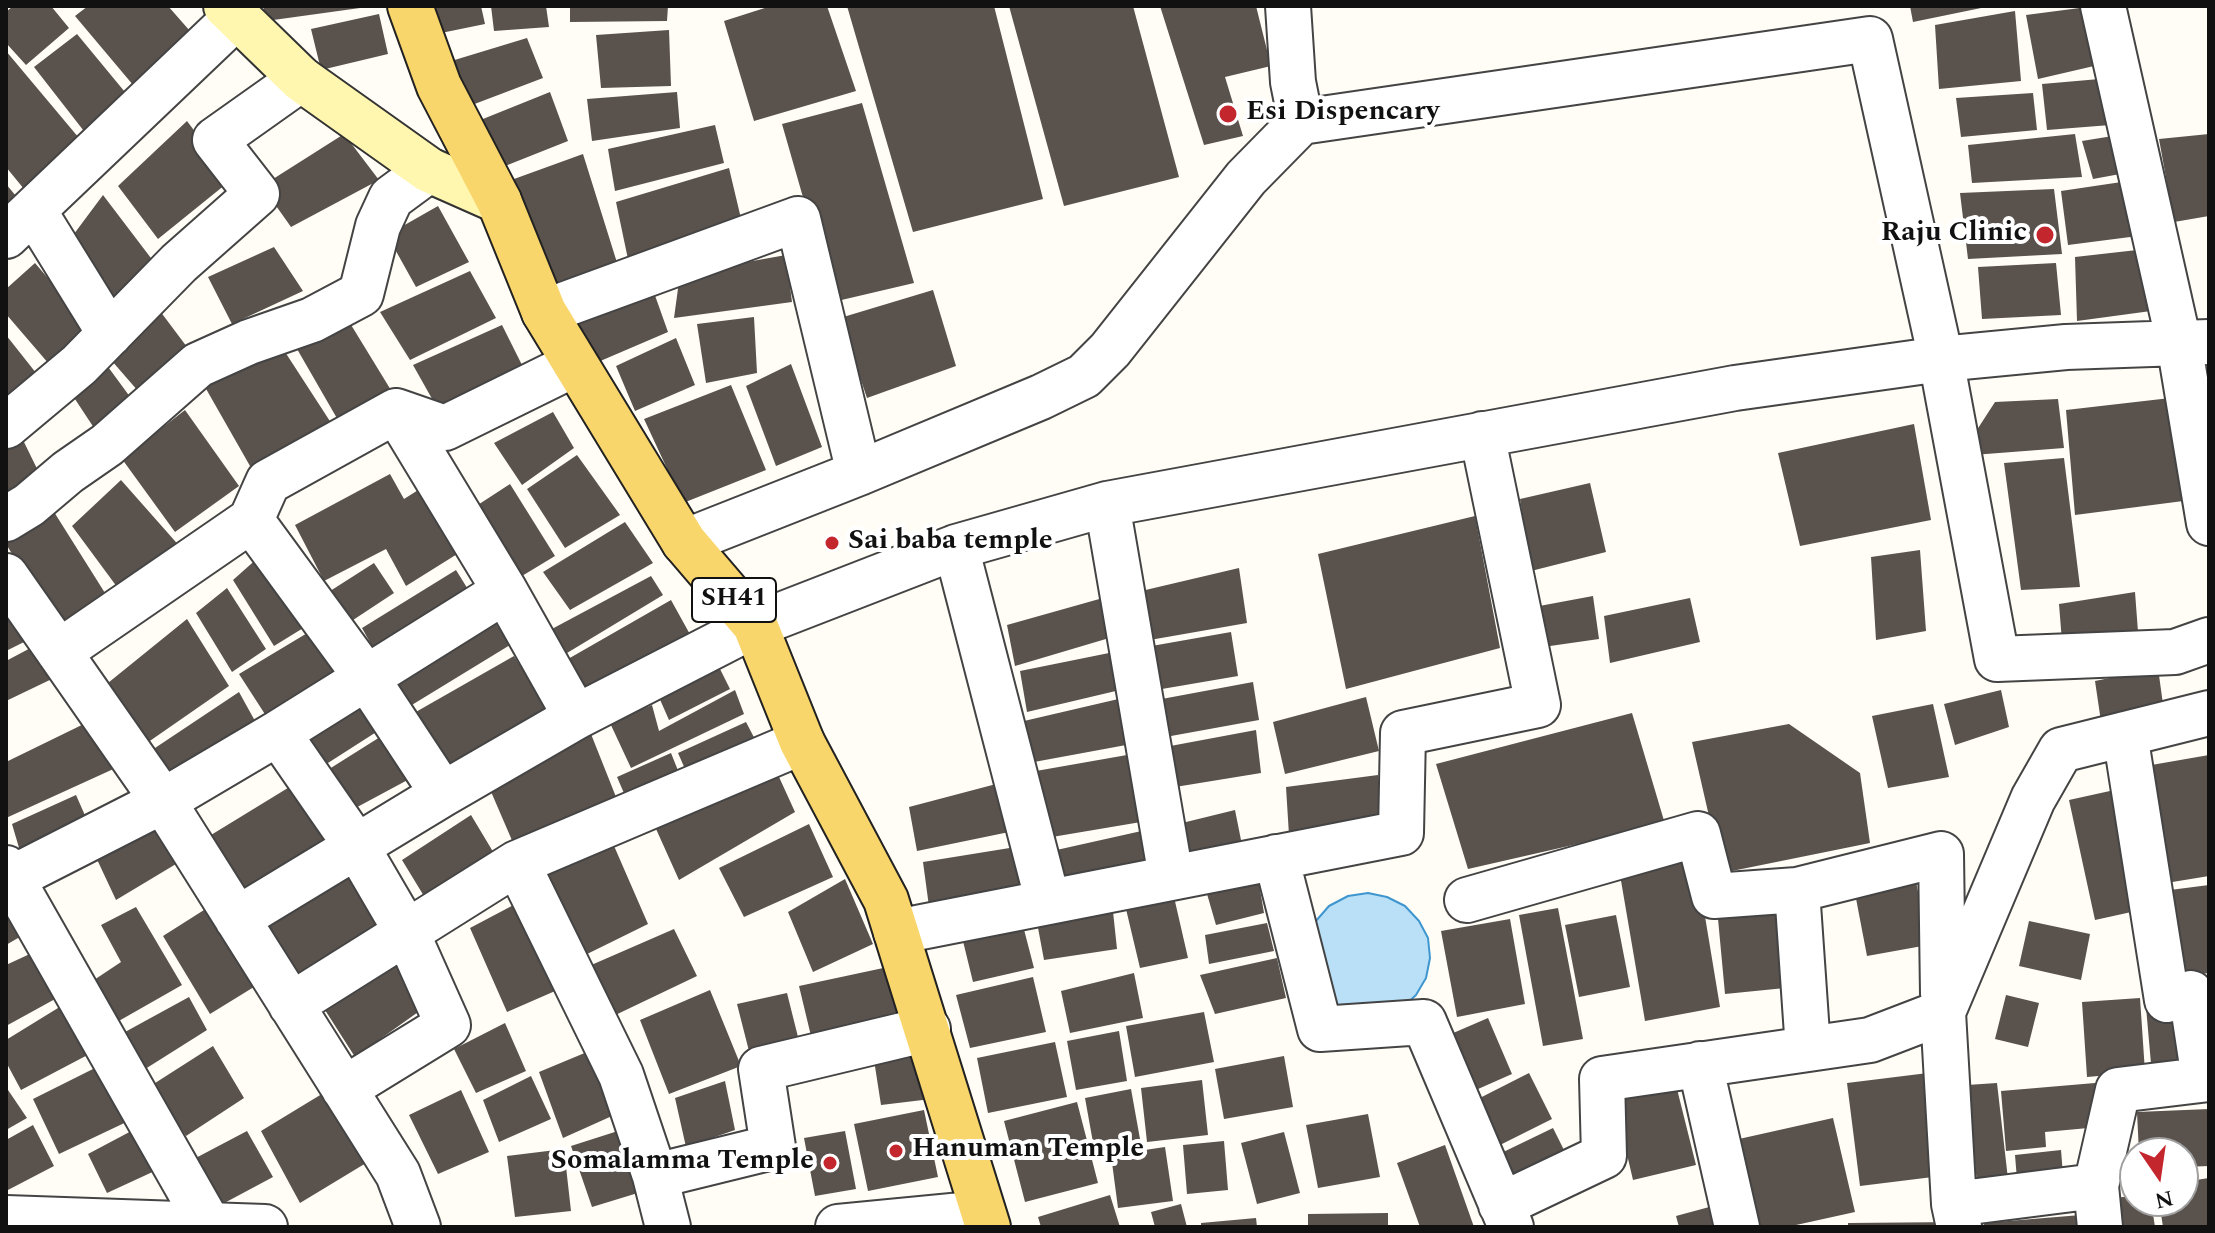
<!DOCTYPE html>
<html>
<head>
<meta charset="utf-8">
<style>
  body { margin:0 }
  #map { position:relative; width:2215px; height:1233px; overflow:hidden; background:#fffdf5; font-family:Spectral,serif }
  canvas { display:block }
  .frame { position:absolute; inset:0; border:8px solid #111; pointer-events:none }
  .north { position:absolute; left:2119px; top:1137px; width:80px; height:80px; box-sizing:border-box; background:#fff; border:2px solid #a0a0a0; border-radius:50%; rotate:167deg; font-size:22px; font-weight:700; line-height:32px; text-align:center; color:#111 }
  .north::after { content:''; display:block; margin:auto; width:28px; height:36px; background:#c4262e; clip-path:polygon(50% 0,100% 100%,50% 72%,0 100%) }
</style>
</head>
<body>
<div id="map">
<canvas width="2215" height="1233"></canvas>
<div class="frame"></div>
<div class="north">N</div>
</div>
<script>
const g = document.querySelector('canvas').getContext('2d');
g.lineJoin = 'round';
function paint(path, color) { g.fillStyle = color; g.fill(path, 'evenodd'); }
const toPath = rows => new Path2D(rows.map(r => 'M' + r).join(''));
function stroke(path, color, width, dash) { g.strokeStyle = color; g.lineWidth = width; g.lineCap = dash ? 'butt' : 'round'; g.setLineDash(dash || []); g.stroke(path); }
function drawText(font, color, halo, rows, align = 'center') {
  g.font = font + ' Spectral,serif'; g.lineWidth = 8; g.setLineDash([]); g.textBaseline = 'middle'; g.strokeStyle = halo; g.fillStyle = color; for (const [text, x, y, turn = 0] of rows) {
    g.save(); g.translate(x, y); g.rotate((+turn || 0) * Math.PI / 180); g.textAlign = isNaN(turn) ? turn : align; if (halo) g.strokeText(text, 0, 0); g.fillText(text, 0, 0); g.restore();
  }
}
const water = toPath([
  [1368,893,1387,897,1405,906,1419,921,1428,938,1430,958,1426,978,1416,995,1401,1009,1361,1018,1323,1000,1315,922,1329,906,1348,896,1368,893]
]);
paint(water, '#b9e0f7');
stroke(water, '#3f96cf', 2);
paint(toPath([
  [13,6,51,6,69,28,26,65,6,43,6,12],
  [88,6,168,6,197,39,144,98,75,16],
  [263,6,360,6,360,8,266,21],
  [433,6,481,6,485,24,441,33],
  [491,6,546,6,549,27,494,31],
  [570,6,668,6,667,21,570,22],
  [771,6,827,6,856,91,754,121,724,21],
  [847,6,994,6,1043,199,913,232],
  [1009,6,1133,6,1179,177,1064,206],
  [1160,6,1256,6,1271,66,1225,77,1243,136,1204,145],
  [1910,6,1986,6,1986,7,1913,22],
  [2095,6,2107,63,2038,79,2026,15],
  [2015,11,2021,81,1939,89,1935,25],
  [379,14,388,54,321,70,311,29],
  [669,30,671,86,601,88,596,35],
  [77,34,134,103,94,144,34,67],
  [527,38,543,78,464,108,448,62],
  [6,51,84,144,33,200,6,167],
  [2111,78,2123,124,2047,130,2042,84],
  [550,92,568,141,490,172,473,123],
  [677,92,680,128,592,141,587,99],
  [2033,93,2037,130,1961,137,1956,98],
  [862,103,914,283,833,302,782,124],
  [187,121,231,180,158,239,118,186],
  [715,125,724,163,615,191,608,149],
  [344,134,379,180,291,227,262,186],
  [2075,134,2082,177,1972,183,1968,145],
  [2125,134,2131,172,2093,179,2082,141],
  [2209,134,2209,216,2174,222,2159,139],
  [583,154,619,269,551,298,503,183],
  [729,168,743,227,629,264,616,202],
  [2135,180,2138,236,2068,245,2061,191],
  [6,184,26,208,6,226],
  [2054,189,2062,254,1968,259,1960,193],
  [103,195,160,270,110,310,68,242],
  [438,206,469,262,416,287,387,235],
  [274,247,303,291,232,324,208,277],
  [2146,249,2151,311,2077,321,2075,257],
  [786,255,792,302,674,318,680,274],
  [35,263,92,330,49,364,6,314,6,289],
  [2056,263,2061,315,1982,319,1978,267],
  [470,271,496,318,410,360,380,312],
  [652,287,668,332,598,362,576,318],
  [933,290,956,366,867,398,840,318],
  [157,307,196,359,145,399,105,353],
  [345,315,397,400,342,427,293,342],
  [754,317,757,373,706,383,697,324],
  [502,325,528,377,440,413,413,365],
  [6,335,40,378,6,408],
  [276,338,335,429,254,473,201,380],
  [676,338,695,385,635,411,616,366],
  [103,360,136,405,98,434,71,393],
  [791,364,822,447,776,466,746,386],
  [731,385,766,470,683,503,644,419],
  [2179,397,2191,500,2075,515,2066,410],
  [2058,399,2064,448,1960,456,1995,402],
  [185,410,239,486,175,532,122,459],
  [553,412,574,448,522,485,494,443],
  [1914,424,1931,520,1800,546,1778,453],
  [23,440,45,485,6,512,6,450],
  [577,455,620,515,565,548,527,489],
  [2064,458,2080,587,2021,590,2004,463],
  [390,474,404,499,423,487,462,551,406,586,386,549,324,581,295,525],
  [121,480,182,549,123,595,72,526],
  [1590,483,1606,552,1531,571,1520,499],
  [510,484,555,556,512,582,467,512],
  [49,504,110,601,60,632,6,544,6,527],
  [1475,516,1500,648,1346,689,1318,554],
  [625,522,653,563,570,610,543,572],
  [269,548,313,622,274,646,233,580],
  [1920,550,1926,631,1876,640,1871,557],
  [374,563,394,593,347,624,327,593],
  [1239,568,1247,623,1144,641,1137,592],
  [456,570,474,599,378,657,362,628],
  [651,576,663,595,567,653,550,630],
  [227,588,266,649,232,672,196,613],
  [2135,592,2139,645,2063,654,2059,604],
  [1110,596,1116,636,1015,666,1007,625],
  [1593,596,1599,639,1543,647,1534,607],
  [6,598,32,638,6,651],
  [1690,598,1700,642,1610,663,1604,616],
  [671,600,697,647,591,707,568,659],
  [489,613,510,645,402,711,385,681],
  [187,619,229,686,144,745,103,687],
  [319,626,351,674,270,722,239,674],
  [1231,632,1238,676,1156,690,1146,647],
  [38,644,56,677,6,701,6,661],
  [1114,652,1120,690,1027,712,1020,671],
  [514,656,553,716,448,778,407,717],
  [717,663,730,689,669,720,658,695],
  [2158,668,2166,726,2104,742,2095,681],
  [1253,682,1259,720,1160,738,1151,701],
  [735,690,744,714,631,768,610,723,652,705,659,731],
  [2001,690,2009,727,1955,745,1944,704],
  [239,692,260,730,170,789,149,752],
  [361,694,381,729,317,770,295,737],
  [1127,697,1137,743,1034,762,1024,721],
  [1366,697,1379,751,1285,774,1273,722],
  [1933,704,1949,777,1888,788,1872,716],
  [1632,713,1665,824,1468,869,1436,764],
  [92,720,120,766,6,818,6,762],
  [746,722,759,747,689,778,678,753],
  [1789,724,1860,773,1870,843,1722,873,1692,742],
  [1256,730,1261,773,1169,788,1165,747],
  [388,732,415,776,348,812,326,771],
  [591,734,620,807,517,852,489,787],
  [671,753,683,783,630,807,617,777],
  [1127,755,1141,822,1052,837,1036,771],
  [2209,755,2209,876,2160,884,2140,767],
  [774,766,795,812,679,880,652,820],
  [1378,775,1381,823,1289,835,1286,787],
  [296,783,330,835,245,888,211,835],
  [1000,783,1014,831,917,851,909,807],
  [2119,789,2145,909,2095,920,2069,800],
  [76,795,91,829,22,858,12,824],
  [1235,810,1243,850,1189,864,1182,823],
  [471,815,498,860,430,906,402,860],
  [159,821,181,861,116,900,94,853],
  [809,824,833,877,744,917,719,868],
  [1146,830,1157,873,1062,890,1052,851],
  [611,839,648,924,579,958,544,867],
  [1022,846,1032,895,930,914,923,862],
  [1695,856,1720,1007,1645,1021,1619,869],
  [352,869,385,923,300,978,264,920],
  [1257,872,1264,913,1216,925,1205,887],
  [1915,876,1928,945,1867,956,1854,888],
  [845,879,873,944,813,972,788,912],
  [2209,885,2209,973,2181,977,2170,890],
  [6,886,30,931,6,945],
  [1174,897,1188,958,1140,968,1126,909],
  [523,900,562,988,507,1012,470,928],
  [1112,902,1117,949,1044,960,1036,917],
  [1778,902,1785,988,1725,994,1717,908],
  [215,903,262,982,210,1014,163,936],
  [136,907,182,985,117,1022,94,980,121,962,101,925],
  [1558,908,1583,1039,1543,1046,1519,915],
  [1616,915,1630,987,1579,997,1565,925],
  [1021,918,1034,968,973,982,961,933],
  [1510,919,1525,1004,1457,1017,1441,931],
  [2029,921,2090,934,2081,980,2019,966],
  [1267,923,1274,951,1209,964,1205,935],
  [674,929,697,976,607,1019,589,966],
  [45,947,66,993,6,1026,6,965],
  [399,955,428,1005,355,1057,325,1010],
  [1277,958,1286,998,1215,1014,1200,975],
  [888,967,906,1018,811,1036,799,986],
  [1134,973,1143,1018,1070,1033,1061,991],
  [1033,977,1046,1032,970,1048,956,995],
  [710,990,741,1066,669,1094,640,1020],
  [787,993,800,1045,750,1055,737,1004],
  [2006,995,2039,1003,2028,1047,1995,1039],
  [189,997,207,1030,142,1071,125,1032],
  [2140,998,2145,1072,2087,1077,2082,1002],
  [71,1000,99,1049,21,1090,6,1062,6,1040],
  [2187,1003,2194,1071,2152,1075,2146,1007],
  [1204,1012,1214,1062,1135,1077,1126,1026],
  [1488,1018,1512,1074,1469,1093,1444,1037],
  [505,1023,526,1071,476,1093,454,1049],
  [1119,1031,1127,1081,1076,1090,1067,1041],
  [1055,1042,1067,1097,988,1113,977,1058],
  [213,1046,244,1098,186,1136,152,1085],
  [921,1048,931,1099,881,1105,874,1060],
  [587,1052,612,1116,563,1138,539,1072],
  [1284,1056,1293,1107,1224,1119,1215,1069],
  [107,1062,137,1117,59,1154,33,1099],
  [1936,1072,1949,1175,1860,1186,1847,1083],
  [1529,1073,1552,1119,1490,1150,1468,1104],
  [531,1076,551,1119,499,1142,483,1100],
  [1202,1080,1208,1135,1147,1142,1141,1088],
  [725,1081,735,1130,686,1147,675,1098],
  [1997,1083,2008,1179,1977,1183,1967,1085],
  [2095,1083,2099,1127,2045,1132,2046,1147,2006,1151,2001,1091],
  [1676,1085,1696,1165,1633,1180,1614,1099],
  [335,1086,376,1157,300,1203,261,1131],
  [6,1087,27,1118,6,1130],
  [1131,1089,1140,1139,1094,1148,1085,1098],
  [461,1090,489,1152,438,1174,409,1115],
  [1077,1102,1098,1183,1025,1202,1004,1121],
  [2209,1109,2209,1166,2183,1167,2183,1153,2139,1153,2137,1112],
  [924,1110,938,1177,868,1191,854,1124],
  [1368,1114,1380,1177,1318,1188,1306,1125],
  [1833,1118,1855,1212,1787,1227,1750,1227,1730,1141],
  [33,1125,54,1166,6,1191,6,1140],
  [137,1128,159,1169,107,1193,88,1154],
  [1553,1128,1569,1160,1508,1188,1493,1157],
  [621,1130,641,1192,592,1207,571,1146],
  [247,1131,273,1177,215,1208,190,1161],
  [845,1131,856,1189,815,1196,804,1138],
  [1284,1132,1300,1193,1257,1204,1241,1143],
  [1224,1141,1228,1190,1187,1194,1183,1145],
  [1445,1145,1474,1227,1420,1227,1397,1163],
  [1165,1147,1173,1201,1118,1208,1111,1155],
  [564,1149,571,1211,515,1217,507,1156],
  [2061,1150,2064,1187,2018,1192,2015,1155],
  [2209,1178,2209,1225,2163,1227,2159,1201,2183,1201,2183,1182],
  [1110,1195,1120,1227,1041,1227,1038,1217],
  [2135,1195,2135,1201,2151,1201,2155,1227,2121,1227,2117,1198],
  [1181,1204,1187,1227,1155,1227,1151,1212],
  [1713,1206,1718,1227,1679,1227,1676,1216],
  [1388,1213,1388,1227,1308,1227,1308,1214],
  [2093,1214,2095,1227,1984,1227,1984,1223],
  [1256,1218,1257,1227,1201,1227,1201,1223],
  [1957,1222,1957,1227,1848,1227,1848,1223]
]), '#5a524d');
const street = toPath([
  [1288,6,1293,82,1301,122],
  [2103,6,2179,343,2209,523],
  [34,211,110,334],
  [6,236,238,15],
  [544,312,798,219,859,473],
  [396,411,505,591,576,717],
  [6,426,79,365,179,263,257,194,215,140,301,79],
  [1107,504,1171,877],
  [6,519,29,505,68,472,107,445,198,365,249,342,312,320,361,294,378,226,391,198,429,170],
  [251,520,366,677,443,794,576,717,755,625,956,547,1107,504,1735,388,1941,359,2066,347,2209,342],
  [684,542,859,473,1041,397,1084,376,1110,350,1246,178,1301,122,1870,39,1941,359,1997,659,2175,652,2209,640],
  [956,547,1048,902],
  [6,576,163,801,398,1174,418,1227],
  [59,652,251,520,268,482,396,411,445,428,575,364],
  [278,733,357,847,406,931,448,1025,344,1089],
  [2125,734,2167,1000,2191,993,2204,1079],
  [1276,857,1320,1029,1424,1022,1511,1227],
  [517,863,621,1075,655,1176,668,1227],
  [6,868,209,1225],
  [12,878,163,801,278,733,505,591],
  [1797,890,1941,854,1943,994],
  [1467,900,1698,834,1714,896,1797,890,1808,1049],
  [237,919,443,794],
  [896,932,1401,833,1403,733,1538,705,1482,434],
  [291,1005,517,863,802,742],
  [1943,1012,2033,799,2061,750,2209,713],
  [1700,1064,1737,1227],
  [655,1176,773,1147,761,1069,928,1029],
  [2096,1186,2118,1090,2209,1079],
  [1954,1204,2096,1186,2100,1227],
  [1501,1205,1604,1156,1602,1079,1870,1040,1943,1012,1954,1204,1959,1227],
  [6,1218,265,1227],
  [838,1227,983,1213]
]);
const secondary = toPath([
  [226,6,301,79,429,170,499,201]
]);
const primary = toPath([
  [410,6,439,86,499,201,544,312,684,542,755,625,802,742,886,900,988,1227]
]);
stroke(street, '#444', 48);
stroke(secondary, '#333', 48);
stroke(primary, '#222', 48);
stroke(street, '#fff', 44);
stroke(secondary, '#fff6b0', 44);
stroke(primary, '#f9d66b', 44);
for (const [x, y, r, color] of [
  [1228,114,10,"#c4262e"],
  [2045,235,10,"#c4262e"],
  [832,543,8,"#c4262e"],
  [896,1151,8,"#c4262e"],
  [830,1163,8,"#c4262e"]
]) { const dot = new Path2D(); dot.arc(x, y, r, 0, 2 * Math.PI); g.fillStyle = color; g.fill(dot); stroke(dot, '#fff', 3); }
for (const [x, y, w] of [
  [734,600,84]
]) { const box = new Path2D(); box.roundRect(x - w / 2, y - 22, w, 44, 6); g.fillStyle = '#fff'; g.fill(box); stroke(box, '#111', 2); }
drawText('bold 26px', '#111', null, [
  ["SH41",734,600]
]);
drawText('bold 28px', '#111', '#fff', [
  ["Esi Dispencary",1246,114],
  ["Raju Clinic",2027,235,"right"],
  ["Sai baba temple",848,543],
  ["Hanuman Temple",912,1151],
  ["Somalamma Temple",814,1163,"right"]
], 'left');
</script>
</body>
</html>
